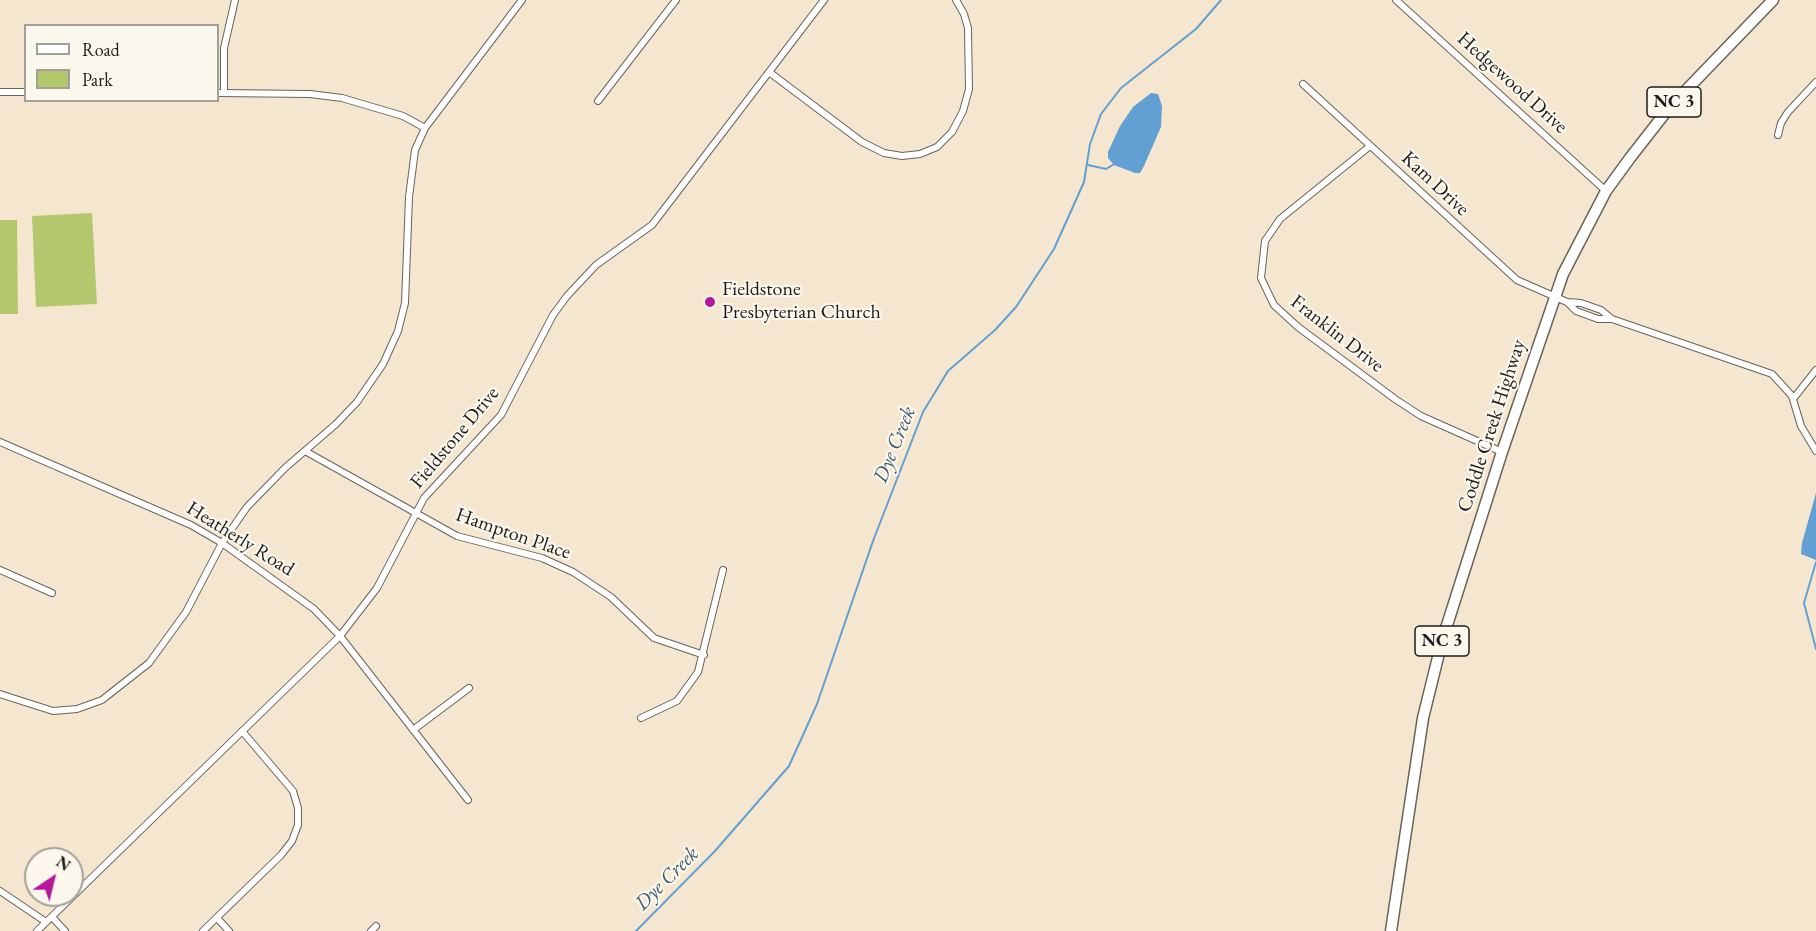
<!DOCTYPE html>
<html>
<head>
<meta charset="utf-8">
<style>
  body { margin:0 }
  #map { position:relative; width:1816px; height:931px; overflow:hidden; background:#f5e7cf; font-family:"EB Garamond",serif }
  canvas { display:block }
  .legend { position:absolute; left:24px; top:24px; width:195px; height:78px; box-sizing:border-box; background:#fbf7ec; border:2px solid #a29f99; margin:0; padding:8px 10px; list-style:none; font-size:18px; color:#1c1c1c }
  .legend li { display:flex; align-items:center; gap:12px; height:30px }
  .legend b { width:30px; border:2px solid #a29f99 }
  .north { position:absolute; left:24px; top:847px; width:60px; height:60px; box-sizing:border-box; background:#fbf7ec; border:2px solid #a29f99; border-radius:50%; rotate:35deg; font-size:16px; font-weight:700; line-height:24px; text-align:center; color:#1c1c1c }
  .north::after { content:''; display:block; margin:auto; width:21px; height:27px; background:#b5179e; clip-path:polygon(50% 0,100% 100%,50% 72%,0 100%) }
</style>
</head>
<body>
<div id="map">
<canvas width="1816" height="931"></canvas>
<ul class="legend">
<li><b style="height:8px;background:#fff"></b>Road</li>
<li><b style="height:16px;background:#b3c86c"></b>Park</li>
</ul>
<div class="north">N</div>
</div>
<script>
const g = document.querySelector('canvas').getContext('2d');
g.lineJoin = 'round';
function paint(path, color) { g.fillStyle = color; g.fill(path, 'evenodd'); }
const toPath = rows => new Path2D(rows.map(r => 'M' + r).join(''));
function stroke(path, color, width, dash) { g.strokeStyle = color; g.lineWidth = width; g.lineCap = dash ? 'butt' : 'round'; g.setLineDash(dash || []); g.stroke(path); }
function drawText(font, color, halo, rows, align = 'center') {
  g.font = font + ' "EB Garamond",serif'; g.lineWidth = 4.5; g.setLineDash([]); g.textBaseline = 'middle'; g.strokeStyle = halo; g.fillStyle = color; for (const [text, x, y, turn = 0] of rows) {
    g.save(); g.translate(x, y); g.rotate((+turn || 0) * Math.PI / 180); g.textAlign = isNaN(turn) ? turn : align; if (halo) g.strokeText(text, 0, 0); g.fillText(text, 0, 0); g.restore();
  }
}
paint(toPath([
  [92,213,97,304,36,307,32,216],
  [0,220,17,220,18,314,0,314]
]), '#b3c86c');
paint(toPath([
  [1151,93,1158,94,1162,106,1161,127,1144,166,1140,173,1135,173,1114,165,1108,158,1108,152,1120,126,1133,107],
  [1816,493,1816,560,1801,554,1802,543]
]), '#629fd3');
stroke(toPath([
  [1088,165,1106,169,1116,163],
  [1816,562,1804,603,1816,649],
  [636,931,715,851,789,766,817,704,873,541,923,412,948,371,995,330,1016,307,1054,249,1084,182,1090,144,1101,114,1121,88,1196,29,1221,0]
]), '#629fd3', 2);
const street = toPath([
  [1396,0,1606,191],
  [769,72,862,142,884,153,902,156,920,154,937,147,952,132,963,111,969,89,968,28,964,14,956,0],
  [1303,84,1517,280,1567,302,1581,303,1601,310,1612,319],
  [0,92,26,92],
  [218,93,310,94,342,98,403,116,425,128],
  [224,93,224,48,235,0],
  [598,101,676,0],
  [1778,135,1781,123,1788,112,1816,82],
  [1370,146,1280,219,1265,241,1261,278,1274,305,1298,327,1395,399,1421,416,1502,452],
  [1567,302,1576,311,1598,319,1612,319,1772,374,1792,396,1801,426,1816,451],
  [1793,399,1816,370],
  [0,442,191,525,222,543,314,609,340,636,468,800],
  [305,451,457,536,542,558,573,572,611,597,654,638,704,655],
  [0,570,52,593],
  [0,694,53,711,77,709,102,700,149,663,186,612,222,543,247,507,285,468,336,424,357,402,383,364,398,331,405,303,409,197,415,150,425,128,522,0],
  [641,718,677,701,698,672,723,570],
  [413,730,469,688],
  [0,891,46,922],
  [52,917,65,931],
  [217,918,229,931],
  [37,931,340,636,377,588,424,498,501,415,553,315,567,296,596,265,652,225,824,0],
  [203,931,281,855,292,841,298,825,298,808,293,791,242,731],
  [371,931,376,926]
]);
const primary = toPath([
  [1391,931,1423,718,1442,641,1502,452,1563,274,1606,191,1630,158,1669,108,1773,0]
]);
stroke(street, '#68635b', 8);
stroke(primary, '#68635b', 13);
stroke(street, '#fff', 6);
stroke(primary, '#fff', 10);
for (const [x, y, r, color] of [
  [710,302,6,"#b5179e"]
]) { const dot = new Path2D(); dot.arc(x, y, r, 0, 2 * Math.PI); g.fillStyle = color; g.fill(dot); stroke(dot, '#fbf7ec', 2); }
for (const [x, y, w] of [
  [1674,102,54],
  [1442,641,54]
]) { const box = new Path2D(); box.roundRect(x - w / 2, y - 15, w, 30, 4.5); g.fillStyle = '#fbf7ec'; g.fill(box); stroke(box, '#1c1c1c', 1.5); }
drawText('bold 18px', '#1c1c1c', null, [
  ["NC 3",1674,102],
  ["NC 3",1442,641]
]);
drawText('20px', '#1c1c1c', '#fbf7ec', [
  ["Hedgewood Drive",1512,83,42],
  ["Kam Drive",1435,184,43],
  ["Franklin Drive",1337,334,38],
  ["Coddle Creek Highway",1492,426,-72],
  ["Fieldstone Drive",455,438,-50],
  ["Hampton Place",513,534,19],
  ["Heatherly Road",240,539,32]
]);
drawText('20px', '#1c1c1c', '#fbf7ec', [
  ["Fieldstone",722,290],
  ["Presbyterian Church",722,313]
], 'left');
drawText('italic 21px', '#3c576e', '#fbf7ec', [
  ["Dye Creek",895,445,-68],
  ["Dye Creek",667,879,-45]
]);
</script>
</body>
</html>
